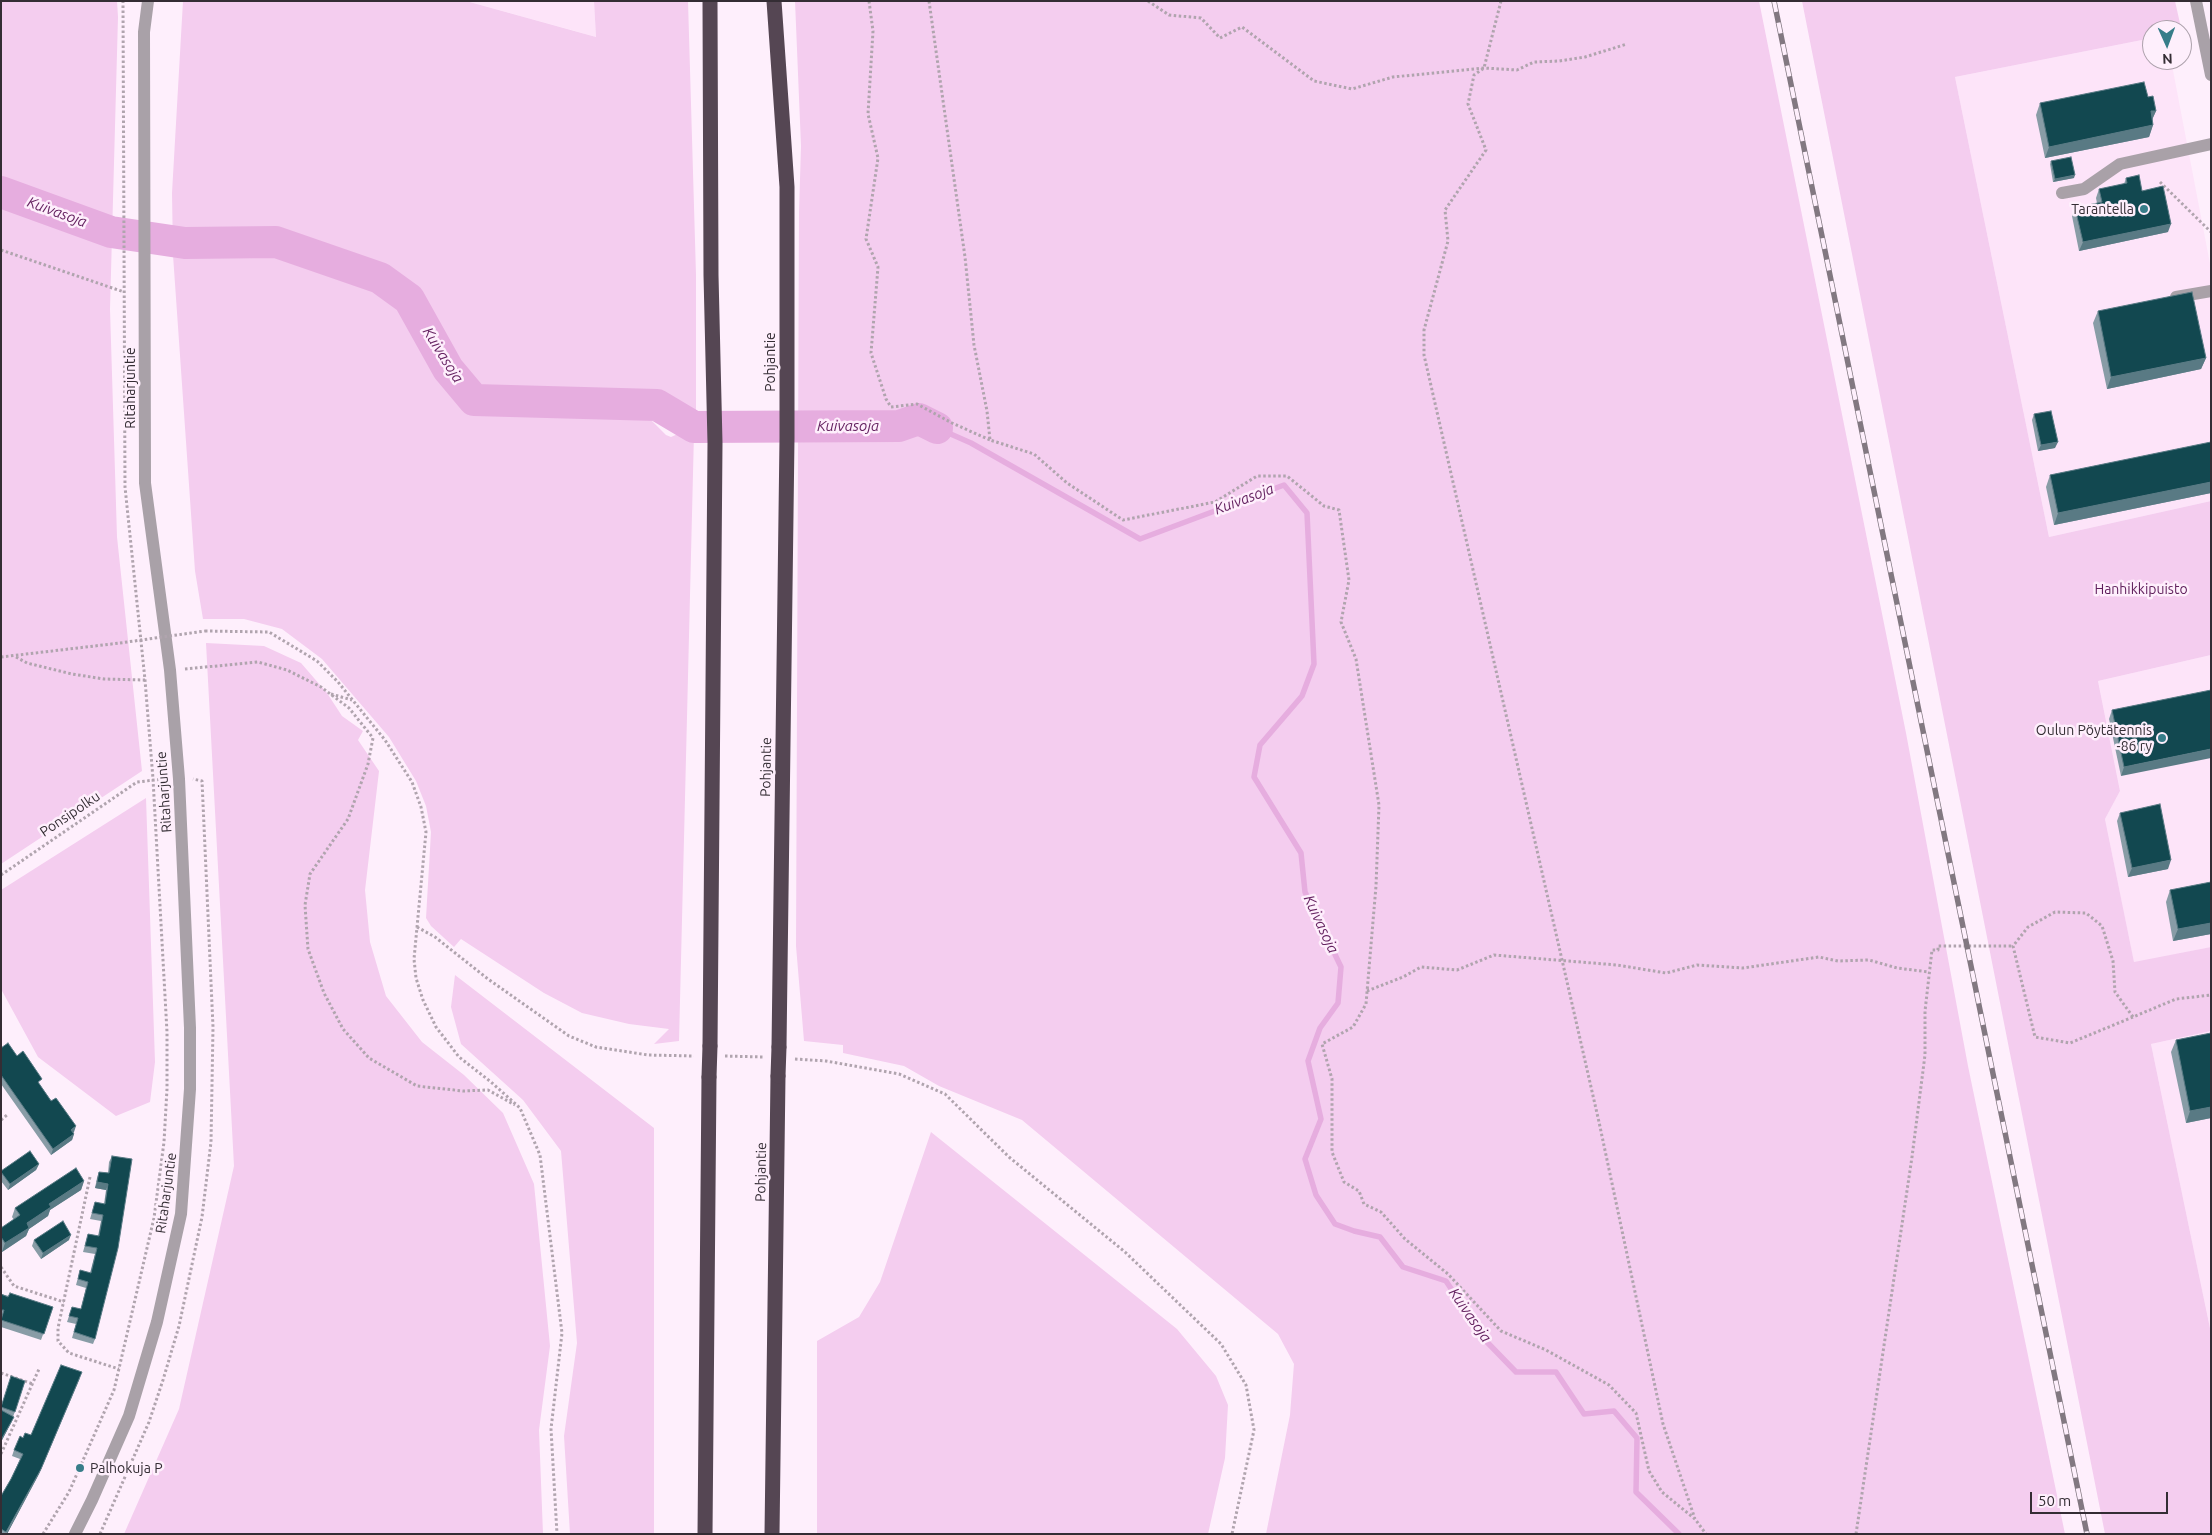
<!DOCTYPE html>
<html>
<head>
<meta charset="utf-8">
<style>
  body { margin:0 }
  #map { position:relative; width:2212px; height:1535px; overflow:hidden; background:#feeffc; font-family:Ubuntu,sans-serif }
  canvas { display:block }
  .frame { position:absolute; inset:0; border:2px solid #342d34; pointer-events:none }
  .north { position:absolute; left:2142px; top:20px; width:50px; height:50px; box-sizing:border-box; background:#feeffc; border:1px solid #ada1ac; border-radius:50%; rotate:178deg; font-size:14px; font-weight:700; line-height:20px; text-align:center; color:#342d34 }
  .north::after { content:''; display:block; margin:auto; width:18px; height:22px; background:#377d89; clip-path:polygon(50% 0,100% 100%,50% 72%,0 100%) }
  .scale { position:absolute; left:2030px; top:1492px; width:138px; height:22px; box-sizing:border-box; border:2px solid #342d34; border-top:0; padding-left:6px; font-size:15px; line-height:18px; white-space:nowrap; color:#342d34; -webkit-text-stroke:4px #feeffc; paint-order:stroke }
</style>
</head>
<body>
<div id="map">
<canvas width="2212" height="1535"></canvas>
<div class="frame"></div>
<div class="north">N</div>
<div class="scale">50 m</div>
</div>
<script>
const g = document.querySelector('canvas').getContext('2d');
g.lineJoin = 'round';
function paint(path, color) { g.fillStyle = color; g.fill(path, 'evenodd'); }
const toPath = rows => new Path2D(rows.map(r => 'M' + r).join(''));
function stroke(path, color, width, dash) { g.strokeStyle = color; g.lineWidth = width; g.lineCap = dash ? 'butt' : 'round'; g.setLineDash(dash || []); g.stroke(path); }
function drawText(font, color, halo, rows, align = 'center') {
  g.font = font + ' Ubuntu,sans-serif'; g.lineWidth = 5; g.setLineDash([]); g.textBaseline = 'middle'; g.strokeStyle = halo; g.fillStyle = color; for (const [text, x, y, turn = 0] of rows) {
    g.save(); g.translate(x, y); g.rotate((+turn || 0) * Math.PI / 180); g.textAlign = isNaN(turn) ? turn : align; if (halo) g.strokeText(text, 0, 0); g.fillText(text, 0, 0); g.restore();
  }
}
paint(toPath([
  [466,1,594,1,596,37,575,31],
  [2152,38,2152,60,2171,60,2211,269,2211,501,2049,537,1955,77],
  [2211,655,2211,947,2134,963,2105,819,2120,791,2098,681],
  [2211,1031,2211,1333,2151,1044]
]), '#fde4f9');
paint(toPath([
  [1,1,117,1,118,17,110,309,117,537,142,771,1,864],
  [183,1,466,1,596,37,594,1,688,1,696,275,696,415,681,415,668,402,659,400,606,396,586,393,586,409,644,418,652,421,666,435,671,437,680,433,694,433,679,1041,654,1044,669,1029,629,1024,582,1013,544,993,461,939,454,947,431,926,426,918,431,832,426,806,416,781,389,737,322,659,282,629,244,619,203,619,195,571,173,255,172,193],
  [795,1,1759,1,1906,733,1968,1066,2065,1534,1266,1534,1290,1415,1294,1364,1278,1334,1022,1120,939,1086,904,1066,843,1053,843,1045,804,1041,796,946,799,212,801,146],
  [1802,1,2175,1,2181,28,2177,30,2152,30,2152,38,1955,77,2049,537,2211,501,2211,655,2098,681,2120,791,2105,819,2134,962,2211,947,2211,1031,2151,1044,2211,1333,2211,1534,2105,1534],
  [206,643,264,646,301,663,327,693,342,716,363,731,358,740,379,771,365,890,370,942,386,996,422,1042,464,1075,503,1113,534,1184,550,1346,539,1430,543,1534,124,1534,179,1409,234,1166],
  [146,798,155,1062,150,1102,116,1116,38,1057,1,989,1,890],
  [455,975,654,1128,654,1534,570,1534,564,1436,577,1343,561,1151,523,1100,461,1044,451,1007],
  [931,1132,1177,1329,1216,1376,1228,1405,1225,1458,1208,1534,817,1534,817,1341,859,1317,880,1282]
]), '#f4cdef');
stroke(toPath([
  [937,428,971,443,1140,539,1284,485,1307,513,1314,664,1302,696,1260,745,1254,777,1301,853,1305,892,1341,967,1338,1003,1320,1028,1308,1061,1321,1119,1305,1159,1316,1195,1335,1224,1354,1231,1380,1237,1403,1267,1446,1281,1485,1340,1516,1372,1556,1372,1584,1414,1614,1411,1637,1438,1636,1492,1679,1534]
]), '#e6addf', 5.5);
stroke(toPath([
  [1,192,111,232,185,243,276,242,380,278,409,299,448,369,474,400,657,405,694,427,899,426,919,419,937,428]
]), '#e6addf', 32);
stroke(toPath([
  [869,1,873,31,868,114,878,158,866,239,878,267,871,353,886,399,891,407,917,404,952,423,990,440],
  [929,1,965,257,974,345,987,411,990,440,1034,454,1067,483,1123,520,1215,502,1257,476,1287,476,1324,506,1339,510,1349,580,1341,622,1356,659,1379,805,1376,886,1366,1004,1353,1027,1322,1044,1332,1079,1332,1152,1344,1182,1359,1191,1364,1204,1381,1212,1405,1239,1448,1274,1501,1331,1546,1350,1609,1385,1636,1413,1649,1471,1662,1492,1695,1519,1706,1534],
  [1148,1,1169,15,1201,18,1220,38,1242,27,1314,81,1352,89,1393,77,1484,68,1517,70,1534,62,1559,61,1585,57,1627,44],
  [1501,1,1484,68,1474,75,1468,104,1486,150,1445,210,1448,241,1424,330,1424,355,1599,1122,1663,1424,1695,1519],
  [2160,182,2211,232],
  [1,250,124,292],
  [205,631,269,632,317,661,338,682,385,740,412,782,421,807,426,832,414,959,416,978,423,1000,436,1027,459,1057,491,1082,520,1108,540,1155,562,1333,551,1429,557,1534],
  [1,657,120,643],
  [16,657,27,663,72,674,104,679,145,680],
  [185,669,258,662,287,670,321,687,349,708,373,738,368,764,348,819,310,874,305,905,308,949,324,993,343,1029,369,1058,417,1086,463,1091,488,1090,515,1105],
  [331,694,352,700],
  [1,875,137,782,164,779],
  [417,927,435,937,488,979,569,1036,596,1047,648,1055,694,1056],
  [1367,991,1403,977,1421,967,1457,970,1494,955,1617,965,1666,973,1697,965,1743,968,1819,957,1838,961,1869,960,1897,968,1929,972],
  [2133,1017,2115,992,2113,961,2102,926,2086,913,2055,912,2028,927,2013,946,2035,1037,2070,1043,2133,1017,2176,999,2211,995],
  [725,1056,764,1057],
  [795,1059,826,1061,899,1074,945,1094,1009,1157,1125,1252,1221,1344,1246,1385,1254,1430,1232,1534],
  [1,1120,7,1115],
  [90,1177,58,1328,58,1341,69,1353,119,1369],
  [1,1267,14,1286,64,1302],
  [1,1373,33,1384],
  [1,1454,39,1369],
  [43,1534,69,1492,114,1390,154,1218,164,1142,167,1089,167,1032,153,779,145,680,125,487,123,1],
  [100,1534,149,1422,163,1380,179,1326,202,1217,211,1142,213,1027,202,781,193,779],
  [1856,1534,1912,1157,1925,1055,1925,1011,1932,950,1938,950,1938,946,2013,946]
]), '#b0a4ae', 3, [2.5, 2.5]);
stroke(toPath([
  [2196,1,2211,75],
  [2062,193,2084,189,2120,164,2211,144],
  [2176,297,2211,291],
  [75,1534,92,1500,129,1416,157,1322,181,1214,190,1089,190,1028,179,779,170,670,145,483,144,32,148,1]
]), '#a9a1a8', 12);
stroke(toPath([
  [710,1,711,275,715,443,710,1046],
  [774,1,787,187,787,438,779,1047],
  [705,1534,709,1077],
  [772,1534,778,1076]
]), '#554653', 15);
const rail = toPath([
  [1774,1,2087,1534]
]);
stroke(rail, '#827881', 5.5);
stroke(rail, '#feeffc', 4, [11]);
stroke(toPath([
  [120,643,205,631]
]), '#b0a4ae', 3, [2.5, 2.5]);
stroke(toPath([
  [778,1076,779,1047],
  [709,1077,710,1046]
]), '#554653', 15);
paint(toPath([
  [2148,97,2156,111,2152,120,2153,125,2149,137,2045,158,2036,115,2040,103],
  [2051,161,2074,178,2053,182,2050,164],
  [2126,178,2142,191,2168,232,2079,251,2072,216,2075,208,2097,203,2096,198,2099,189,2124,184],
  [2098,311,2206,358,2201,369,2107,389,2093,323],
  [2034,414,2055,448,2038,451,2032,420],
  [2211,442,2211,493,2054,525,2046,487,2050,475],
  [2211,690,2121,776,2109,719,2112,710],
  [2120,813,2168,869,2128,877,2117,821],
  [2211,882,2211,934,2173,941,2166,902,2170,890],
  [2211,1033,2211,1118,2186,1123,2171,1052,2176,1040],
  [1,1048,17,1056,40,1085,74,1132,73,1133,74,1134,72,1140,51,1155,1,1084],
  [112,1156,95,1339,93,1344,72,1338,76,1324,67,1322,72,1307,81,1309,86,1288,76,1285,80,1270,90,1273,95,1254,83,1252,88,1234,98,1236,101,1221,90,1219,95,1202,104,1204,106,1190,95,1188,97,1178,99,1172,108,1173,109,1162],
  [39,1164,36,1170,8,1190,1,1181,1,1171],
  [84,1181,81,1190,50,1210,48,1216,29,1229,26,1236,2,1252,1,1251,1,1228,14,1220,12,1217,15,1208],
  [34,1240,69,1240,41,1259,32,1246],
  [1,1294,53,1307,41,1340,1,1327],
  [80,1378,39,1474,7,1534,1,1534,1,1496,11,1479,20,1459,12,1456,14,1450,23,1438,31,1435],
  [25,1381,11,1423,1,1442,1,1405]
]), '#889ca6');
paint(toPath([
  [2151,111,2156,111,2151,122],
  [2153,125,2149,137,2045,158,2049,147],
  [2075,175,2074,178,2053,182,2055,179],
  [2171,224,2168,232,2079,251,2083,242],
  [2206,358,2201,369,2107,389,2111,377],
  [2058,442,2055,448,2038,451,2041,445],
  [2211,482,2211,493,2054,525,2058,513],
  [2211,749,2211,758,2121,776,2124,767],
  [2171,860,2168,869,2128,877,2132,868],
  [2211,923,2211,934,2173,941,2178,929],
  [2211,1107,2211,1118,2186,1123,2190,1111],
  [76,1126,74,1132,69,1136,71,1130],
  [74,1134,72,1140,51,1155,53,1149],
  [39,1164,36,1170,8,1190,10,1184],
  [84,1181,81,1190,50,1210,48,1216,29,1229,26,1236,2,1252,5,1243,49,1204],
  [97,1182,108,1184,106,1190,95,1188],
  [71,1235,69,1240,41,1259,43,1253],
  [80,1378,39,1474,7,1534,6,1534,41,1469],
  [14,1417,11,1423,1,1442,1,1440]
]), '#597a84');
const building = toPath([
  [2144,82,2148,97,2153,96,2156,111,2151,111,2153,125,2049,147,2040,103,2144,82],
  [2071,157,2075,175,2055,179,2051,161,2071,157],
  [2139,175,2142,191,2163,186,2171,224,2083,242,2075,208,2102,202,2099,189,2127,183,2126,178,2139,175],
  [2192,292,2206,358,2111,377,2098,311,2192,292],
  [2051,411,2058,442,2041,445,2034,414,2051,411],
  [2211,442,2211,482,2058,513,2050,475,2211,442],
  [2211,690,2211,749,2124,767,2112,710,2211,690],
  [2160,804,2171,860,2132,868,2120,813,2160,804],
  [2211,882,2211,923,2178,929,2170,890,2211,882],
  [2211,1033,2211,1107,2190,1111,2176,1040,2211,1033],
  [8,1043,17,1056,23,1051,42,1079,38,1082,51,1101,56,1098,76,1126,71,1130,74,1134,53,1149,1,1075,1,1048,8,1043],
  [30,1151,39,1164,10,1184,1,1172,1,1171,30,1151],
  [112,1156,132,1159,118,1248,95,1339,74,1332,78,1318,69,1316,72,1307,81,1309,88,1282,78,1279,80,1270,91,1273,97,1248,85,1246,88,1234,99,1236,103,1215,92,1213,95,1202,105,1204,108,1184,97,1182,99,1172,109,1173,112,1156],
  [76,1168,84,1181,49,1204,51,1207,27,1223,29,1228,5,1243,1,1237,1,1228,20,1215,15,1208,76,1168],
  [63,1221,71,1235,43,1253,34,1240,63,1221],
  [10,1293,53,1307,44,1334,1,1320,4,1310,1,1310,1,1294,8,1297,10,1293],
  [61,1365,82,1372,41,1469,6,1532,1,1529,1,1496,11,1479,23,1454,14,1450,20,1436,23,1438,25,1433,31,1435,61,1365],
  [11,1376,25,1381,15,1412,1,1407,11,1376],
  [1,1410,14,1417,1,1440,1,1410]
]);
paint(building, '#124850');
stroke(building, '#597a84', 1);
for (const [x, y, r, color] of [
  [2144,209,5,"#377d89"],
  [2162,738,5,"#377d89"],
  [80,1468,5,"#377d89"]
]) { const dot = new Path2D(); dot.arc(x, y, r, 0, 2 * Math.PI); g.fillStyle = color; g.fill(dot); stroke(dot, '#feeffc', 2); }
drawText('14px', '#342d34', '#feeffc', [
  ["Tarantella",2134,209],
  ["Oulun Pöytätennis",2152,730],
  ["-86 ry",2152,746],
  ["Palhokuja P",90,1468,"left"]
], 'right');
drawText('14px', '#342d34', '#feeffc', [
  ["Pohjantie",770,362,-90],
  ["Ritaharjuntie",130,388,-90],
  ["Pohjantie",766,767,-89],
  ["Ritaharjuntie",164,792,-94],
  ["Ponsipolku",70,814,-34],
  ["Pohjantie",761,1172,-89],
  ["Ritaharjuntie",166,1193,-82]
]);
drawText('14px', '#5f1e5b', '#feeffc', [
  ["Hanhikkipuisto",2141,589]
]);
drawText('italic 15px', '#662462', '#feeffc', [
  ["Kuivasoja",57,212,20],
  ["Kuivasoja",443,355,58],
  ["Kuivasoja",848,426],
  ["Kuivasoja",1244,499,-21],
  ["Kuivasoja",1321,924,65],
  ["Kuivasoja",1470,1315,55]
]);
</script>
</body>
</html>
